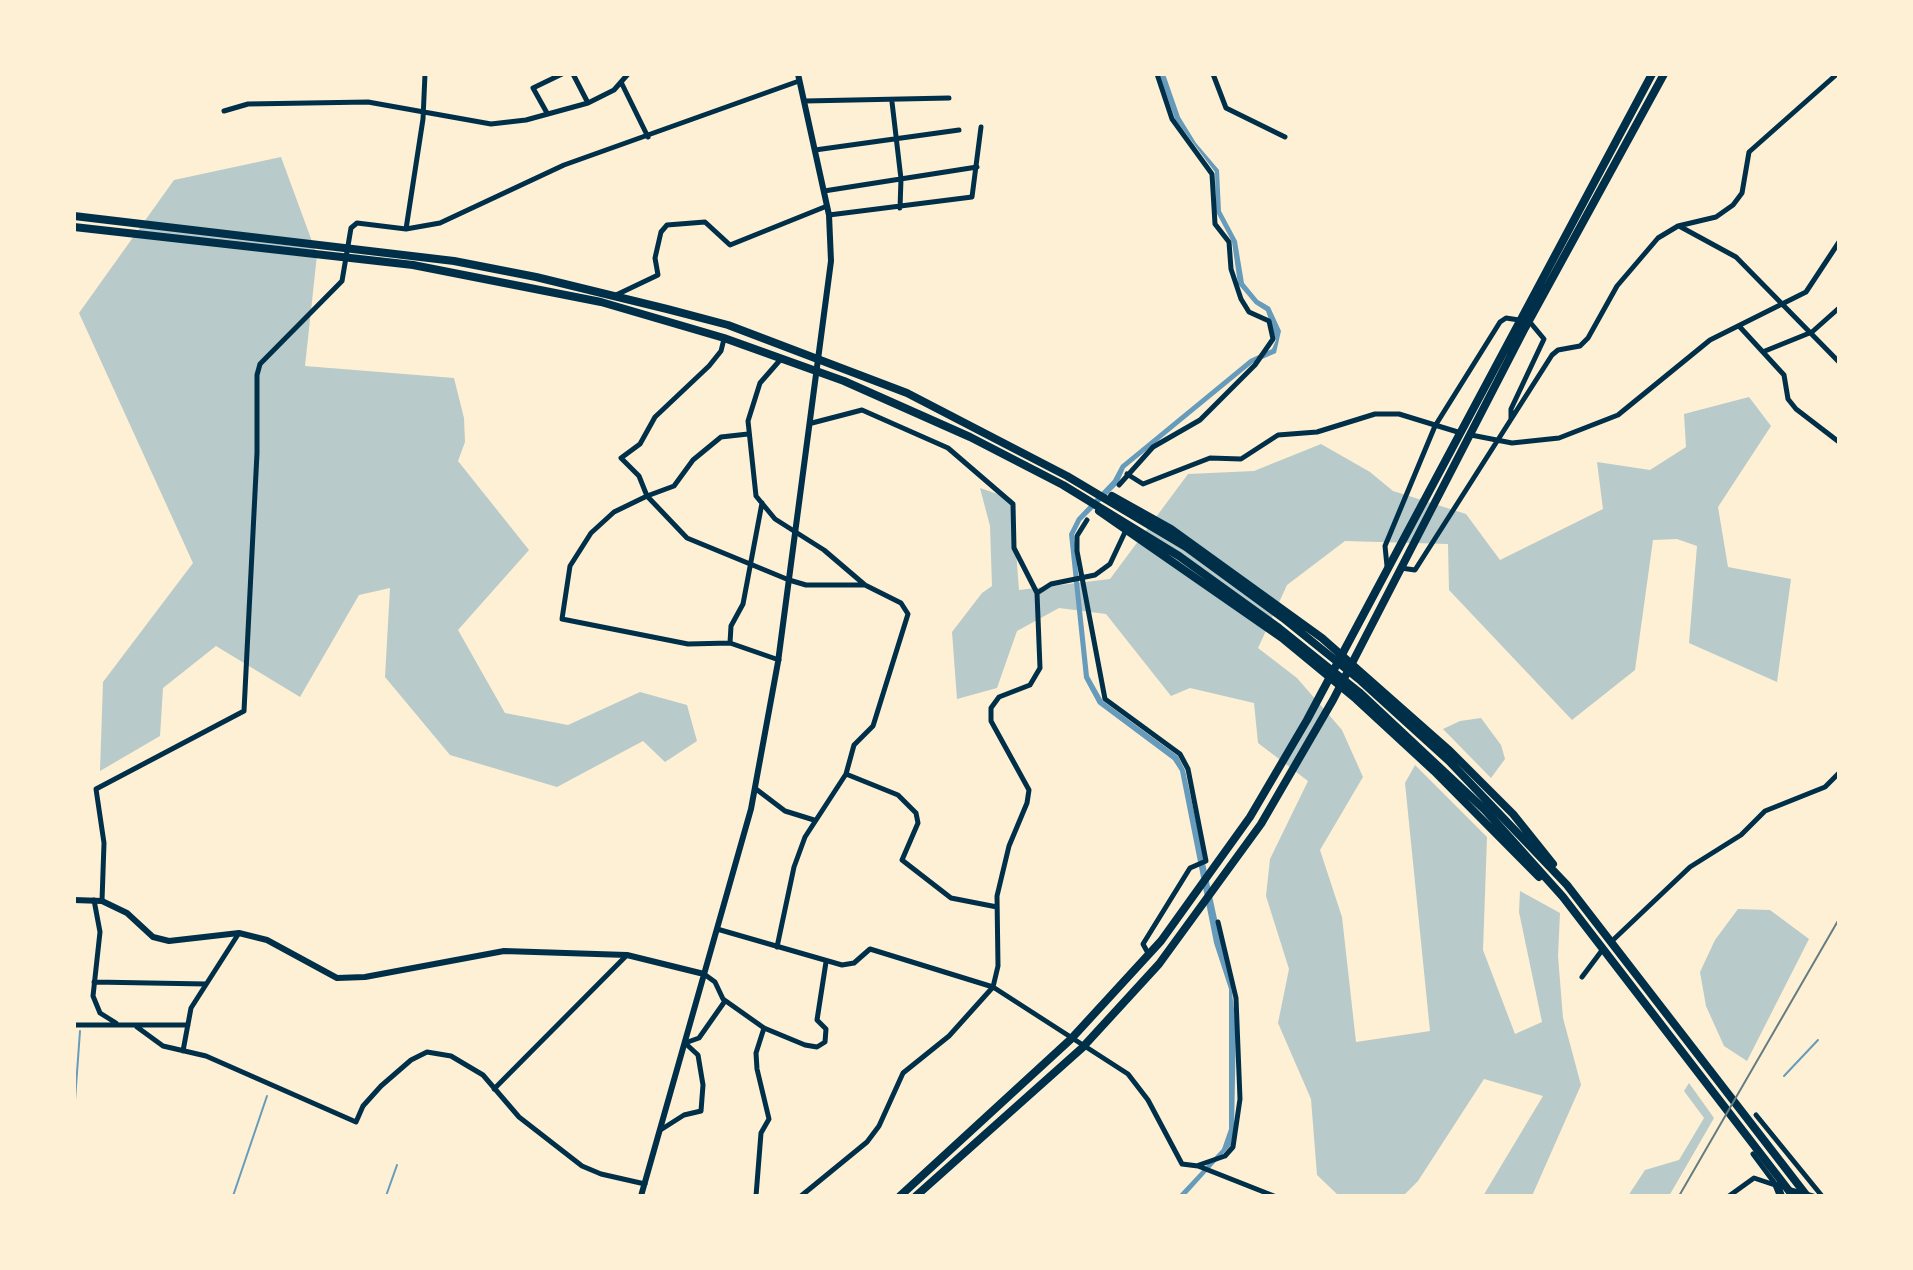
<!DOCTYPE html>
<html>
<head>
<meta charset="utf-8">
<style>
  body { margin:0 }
  #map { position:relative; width:1913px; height:1270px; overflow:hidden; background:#fdf0d5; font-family:Arial,sans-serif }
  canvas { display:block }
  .frame { position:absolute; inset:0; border:76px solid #fdf0d5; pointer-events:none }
</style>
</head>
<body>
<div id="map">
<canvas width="1913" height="1270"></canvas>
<div class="frame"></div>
</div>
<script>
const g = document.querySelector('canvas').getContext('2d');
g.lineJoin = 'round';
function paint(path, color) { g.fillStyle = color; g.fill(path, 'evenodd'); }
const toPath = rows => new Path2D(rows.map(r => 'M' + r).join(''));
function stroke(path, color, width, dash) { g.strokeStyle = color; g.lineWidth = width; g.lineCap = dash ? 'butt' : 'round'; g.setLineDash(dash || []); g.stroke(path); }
paint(toPath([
  [281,157,317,255,305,366,454,378,464,418,465,442,458,461,529,550,458,630,505,713,568,725,640,692,687,705,697,741,665,762,643,741,557,787,450,755,385,677,390,588,359,595,300,697,216,646,163,688,160,736,100,771,103,682,193,563,79,313,174,180],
  [1749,397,1771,426,1718,507,1728,567,1791,579,1777,682,1689,643,1697,546,1677,539,1653,540,1635,670,1572,720,1449,590,1448,544,1345,541,1287,585,1258,648,1297,678,1342,730,1363,777,1320,850,1342,917,1356,1042,1430,1031,1405,783,1415,765,1487,837,1483,950,1515,1034,1542,1022,1519,912,1520,891,1560,913,1558,956,1563,1018,1581,1085,1532,1196,1483,1196,1543,1096,1484,1079,1418,1181,1403,1196,1339,1196,1317,1175,1311,1099,1278,1023,1289,969,1266,896,1270,859,1308,781,1258,743,1254,703,1190,688,1171,696,1106,614,1059,608,1017,631,997,688,957,699,952,632,982,593,992,586,990,526,980,488,1012,499,1019,590,1110,579,1188,474,1254,471,1321,444,1370,472,1393,491,1466,514,1500,560,1603,509,1597,462,1650,470,1686,447,1684,414],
  [1481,718,1501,745,1505,759,1491,778,1443,729,1460,721],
  [1738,909,1770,910,1809,939,1747,1061,1724,1046,1706,1006,1700,972,1715,940],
  [1689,1083,1714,1118,1669,1196,1628,1196,1645,1170,1679,1160,1704,1118,1684,1091]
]), '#b9caca');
paint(toPath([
  [1159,74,1165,74,1180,117,1196,143,1219,170,1221,211,1237,241,1244,283,1258,300,1270,307,1281,331,1276,353,1253,363,1125,468,1118,484,1081,521,1074,535,1089,676,1103,701,1178,756,1185,770,1231,984,1236,1026,1234,1130,1231,1145,1185,1196,1178,1196,1222,1149,1229,1129,1229,989,1214,943,1180,771,1173,760,1098,704,1084,678,1069,534,1077,518,1113,480,1121,465,1250,359,1272,349,1276,340,1266,311,1255,304,1238,284,1232,242,1216,212,1215,172,1175,119]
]), '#669bbc');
stroke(toPath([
  [1784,1076,1818,1040],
  [74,1114,80,1031],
  [233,1196,267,1096],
  [386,1196,397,1165]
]), '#669bbc', 2);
stroke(toPath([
  [573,74,588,103],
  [1213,74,1226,108,1285,137],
  [621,82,648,137],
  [805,101,949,98],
  [892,102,901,179,900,208],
  [224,111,248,104,368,102,491,124,526,120,588,103,614,90,628,74],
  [547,113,533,88,562,74],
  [815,150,959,130],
  [824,191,977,167],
  [829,215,972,197,981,127],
  [1679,226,1736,257,1839,362],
  [406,229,423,119,425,74],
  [616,295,658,275,655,258,661,232,667,225,705,222,730,245,827,206],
  [1739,326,1784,375,1788,399,1796,409,1839,442],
  [724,339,721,351,709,366,655,417,640,444,621,458,639,476,647,496,674,486,693,460,721,437,748,434],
  [1765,351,1812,332,1839,308],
  [1511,419,1511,409,1544,339,1529,321],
  [812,423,862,410,948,448,1013,504,1014,548,1037,593],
  [1471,435,1512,443,1559,438,1618,415,1710,340,1806,292,1839,242],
  [1127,474,1143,484,1210,458,1241,459,1278,435,1317,432,1375,414,1399,414,1461,433],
  [1119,485,1153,447,1200,420,1255,365,1273,339,1269,321,1249,312,1241,299,1231,269,1229,242,1215,224,1212,174,1172,119,1157,74],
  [1087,520,1077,536,1077,551,1105,699,1180,754,1188,769,1206,861,1190,868,1143,944,1149,955],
  [1387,566,1385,546,1435,426,1500,322,1506,318,1519,320],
  [1401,568,1415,570,1552,355,1558,350,1580,346,1588,338,1617,286,1658,238,1678,226,1716,217,1733,205,1742,193,1749,152,1837,74],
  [730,643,731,626,743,604,762,503],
  [779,660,730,643,688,644,562,619,570,566,591,533,614,512,647,496,687,538,789,580,806,585,864,585],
  [846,774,898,795,916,813,918,823,902,860,951,898,997,907],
  [756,789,785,811,814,820],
  [94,900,100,932,93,996,100,1013,116,1023],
  [102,901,104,843,96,789,244,711,257,453,257,375,260,364,342,281,351,228,357,223,406,229,440,223,564,165,799,81],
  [717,929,842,965,854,963,870,949,993,987,1128,1074,1148,1100,1182,1164,1198,1166,1274,1196],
  [1612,941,1690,867,1741,835,1765,811,1825,787,1839,773],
  [777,947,794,867,805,837,846,774,854,745,873,726,908,614,901,603,865,585,824,550,775,519,756,496,748,421,760,383,781,359],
  [704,974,715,982,723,999,764,1028,805,1045,817,1047,825,1042,826,1029,817,1020,826,962],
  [1582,977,1603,949],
  [94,982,206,984],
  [74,1025,188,1025],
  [137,1027,163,1046,206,1056,356,1122,363,1106,381,1086,411,1060,427,1052,451,1056,483,1075,519,1117,582,1166,601,1174,645,1184],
  [183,1051,191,1008,239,933],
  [494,1089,627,955],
  [1756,1115,1822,1196],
  [662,1129,684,1115,701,1111,703,1085,698,1055,685,1043,699,1038,725,1001],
  [1753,1154,1776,1185],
  [1199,1165,1225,1156,1233,1147,1240,1099,1236,998,1218,922],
  [1787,1189,1813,1196],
  [756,1196,761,1133,769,1119,757,1069,756,1053,764,1028],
  [801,1196,867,1142,879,1126,903,1073,949,1036,993,987,998,966,997,896,1009,846,1027,803,1029,790,991,721,991,708,999,697,1030,685,1040,668,1037,593,1051,584,1095,575,1110,564,1126,530],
  [1729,1196,1754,1178,1778,1186]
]), '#003049', 5);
stroke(toPath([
  [74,900,102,901,127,913,153,937,169,941,239,933,267,940,337,978,365,977,504,951,627,955,704,974],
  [641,1196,751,809,778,662,831,261,829,215,798,74]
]), '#003049', 6);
stroke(toPath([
  [900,1196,1071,1039,1161,941,1250,817,1307,720,1652,74],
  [916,1196,1082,1048,1159,964,1261,824,1333,700,1525,328,1664,74]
]), '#003049', 8);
stroke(toPath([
  [74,216,454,261,536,277,667,309,728,325,907,393,1067,476,1186,547,1283,618,1361,681,1449,761,1567,885,1807,1196],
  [74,227,413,265,601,302,724,338,844,381,970,437,1063,485,1179,556,1279,628,1359,692,1485,810,1563,897,1793,1196],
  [1112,496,1171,529,1322,638,1450,751,1513,814,1553,864],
  [1099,511,1282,638,1356,699,1434,771,1539,877],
  [1777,1186,1781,1196]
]), '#003049', 8);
stroke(toPath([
  [1679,1196,1839,919]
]), '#657d81', 2);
</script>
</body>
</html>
